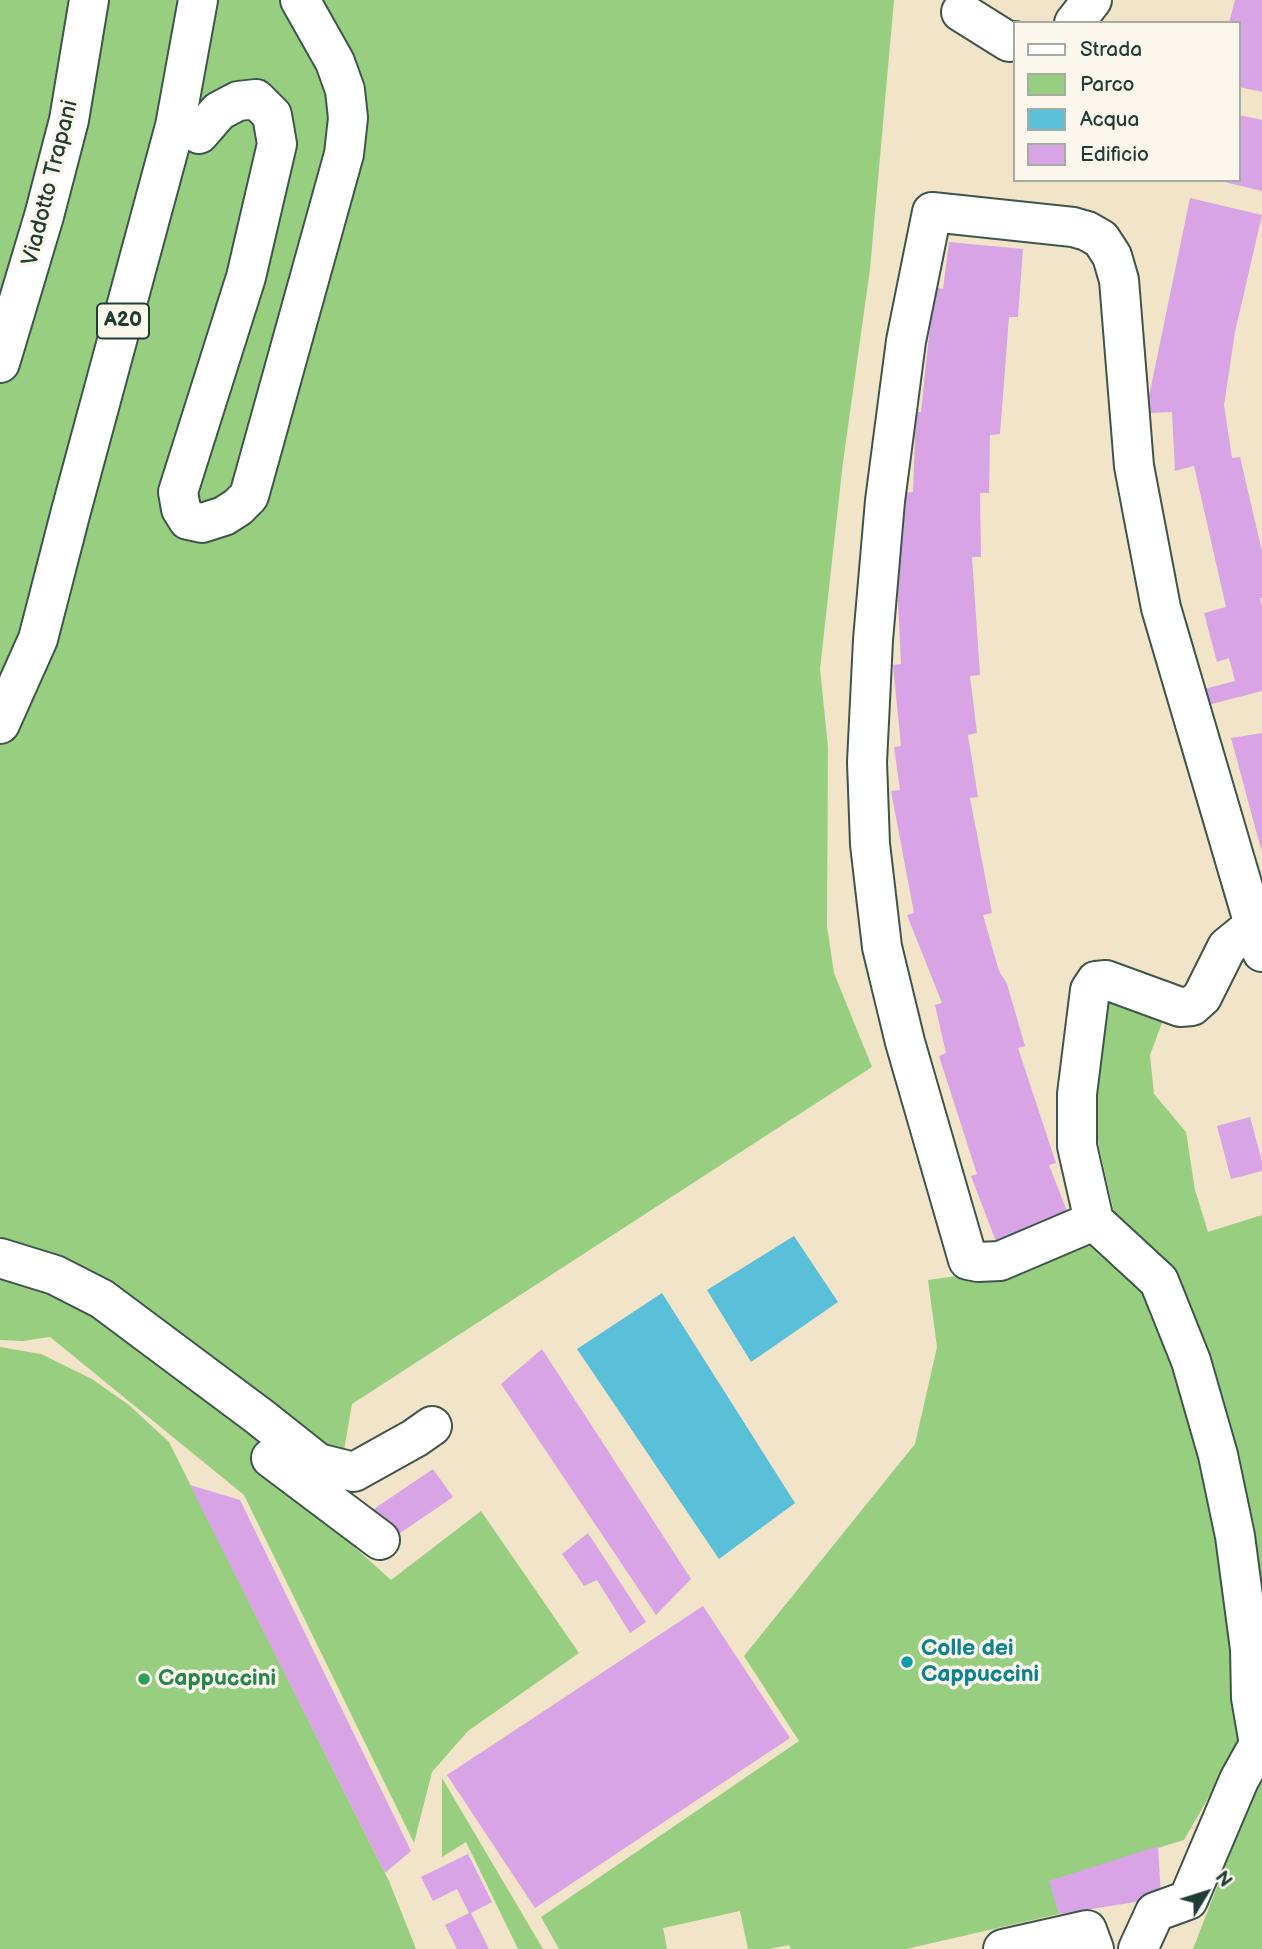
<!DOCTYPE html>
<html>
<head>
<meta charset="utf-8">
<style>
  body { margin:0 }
  #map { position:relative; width:1262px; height:1949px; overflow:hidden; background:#f1e4c8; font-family:"Balsamiq Sans",sans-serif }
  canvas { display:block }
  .legend { position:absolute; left:1013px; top:21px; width:228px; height:161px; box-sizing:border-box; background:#fbf7ec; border:2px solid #a3ada2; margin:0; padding:9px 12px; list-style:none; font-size:21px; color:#1f3d34 }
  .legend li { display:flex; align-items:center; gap:14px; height:35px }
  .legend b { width:35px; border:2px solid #a3ada2 }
  .north { position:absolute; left:1171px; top:1858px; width:70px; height:70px; -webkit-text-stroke:5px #fbf7ec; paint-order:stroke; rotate:52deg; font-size:19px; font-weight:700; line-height:28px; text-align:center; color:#1f3d34 }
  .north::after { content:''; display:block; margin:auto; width:24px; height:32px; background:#1f3d34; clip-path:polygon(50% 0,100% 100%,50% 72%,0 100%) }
</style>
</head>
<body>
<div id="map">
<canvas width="1262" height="1949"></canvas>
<ul class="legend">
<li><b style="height:9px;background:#fff"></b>Strada</li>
<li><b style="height:19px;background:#98ce80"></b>Parco</li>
<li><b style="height:19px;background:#5abfd8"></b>Acqua</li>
<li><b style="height:19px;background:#d8a4e5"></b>Edificio</li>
</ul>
<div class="north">N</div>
</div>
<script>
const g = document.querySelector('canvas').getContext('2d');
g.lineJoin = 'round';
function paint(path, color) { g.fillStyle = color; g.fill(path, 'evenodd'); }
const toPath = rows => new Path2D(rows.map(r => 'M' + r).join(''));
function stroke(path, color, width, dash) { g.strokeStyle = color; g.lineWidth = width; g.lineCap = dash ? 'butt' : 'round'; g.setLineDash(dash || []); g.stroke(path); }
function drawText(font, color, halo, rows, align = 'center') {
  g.font = font + ' "Balsamiq Sans",sans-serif'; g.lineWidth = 7; g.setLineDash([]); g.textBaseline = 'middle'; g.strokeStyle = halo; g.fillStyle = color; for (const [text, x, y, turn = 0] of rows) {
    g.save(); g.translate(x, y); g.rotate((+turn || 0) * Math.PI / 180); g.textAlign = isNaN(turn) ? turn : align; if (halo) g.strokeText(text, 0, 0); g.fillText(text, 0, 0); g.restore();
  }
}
paint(toPath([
  [0,0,894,0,870,269,843,462,820,669,828,747,827,926,834,973,872,1067,352,1404,331,1526,391,1580,481,1511,579,1653,468,1731,432,1772,414,1843,244,1495,50,1337,23,1341,0,1340],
  [1102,990,1166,1012,1150,1055,1154,1094,1186,1132,1195,1190,1208,1232,1262,1215,1262,1764,1240,1743,1184,1840,1050,1881,1059,1914,906,1949,791,1949,789,1945,769,1949,748,1949,740,1911,663,1928,667,1949,559,1949,541,1917,799,1741,744,1656,915,1444,937,1347,928,1280,1021,1267,1118,1230,1086,1089],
  [0,1347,41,1354,92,1379,129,1405,169,1442,389,1881,416,1949,0,1949],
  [1262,1771,1262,1949,1193,1949],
  [442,1778,543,1949,518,1949,466,1842,442,1857]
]), '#98ce80');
paint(toPath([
  [794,1236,838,1302,751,1362,707,1290],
  [662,1293,795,1503,719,1559,577,1349]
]), '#5abfd8');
paint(toPath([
  [1235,0,1262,0,1262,92,1239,87,1239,23,1229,23],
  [1239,115,1262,120,1262,191,1220,181,1239,180],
  [1190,198,1262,215,1235,332,1224,405,1232,458,1240,457,1262,551,1262,598,1260,598,1262,607,1262,691,1208,705,1204,689,1235,681,1229,658,1217,662,1204,613,1226,607,1194,466,1175,471,1172,412,1149,413,1148,401],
  [949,242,1023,249,1018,317,1009,317,1000,434,990,435,989,493,980,493,981,557,972,557,980,675,970,676,977,733,968,735,978,797,970,798,992,913,983,915,999,971,1007,984,1025,1046,1018,1048,1056,1163,1049,1165,1070,1219,1000,1252,971,1176,977,1174,939,1056,946,1053,935,1005,942,1003,907,915,914,913,891,791,900,790,894,747,901,746,893,665,901,664,895,539,903,539,904,493,913,492,916,412,921,412,934,287,943,289],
  [1262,733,1262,849,1261,849,1231,738],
  [1250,1117,1262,1161,1262,1171,1231,1179,1217,1126],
  [542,1349,691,1579,656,1615,501,1384],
  [433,1469,453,1497,387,1542,368,1513],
  [190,1485,240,1500,411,1851,385,1873],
  [588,1533,646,1622,630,1633,597,1580,584,1586,562,1554],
  [703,1606,790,1738,535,1908,447,1775],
  [1158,1846,1161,1898,1059,1914,1049,1881],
  [468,1854,492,1902,471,1913,489,1949,457,1949,445,1925,469,1913,457,1889,433,1901,421,1877]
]), '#d8a4e5');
const minor = toPath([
  [961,12,1009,42,1015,41],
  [1074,23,1092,0],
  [199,134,219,111,238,101,256,99,272,115,277,144,246,277,178,492,181,509,188,520,202,523,224,516,238,507,249,496,344,154,348,118,345,90,335,62,300,0],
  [1254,925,1227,947,1202,997,1192,1006,1180,1007,1106,980,1096,981,1090,990,1077,1094,1077,1146,1094,1221,1000,1261,978,1262,968,1260,905,1042,882,947,870,844,867,762,873,640,885,501,906,341,932,212,1073,227,1087,231,1101,239,1112,256,1119,280,1134,466,1161,608,1262,952],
  [1094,1221,1159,1281,1191,1361,1218,1455,1235,1536,1250,1649,1251,1698,1259,1744,1239,1780,1188,1900,1155,1912,1138,1949],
  [0,1258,55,1275,102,1299,260,1417,318,1463,354,1472,415,1438,432,1426],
  [271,1458,380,1540],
  [1003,1949,1087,1930,1094,1949]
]);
const highway = toPath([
  [0,363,44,216,69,120,89,0],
  [0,724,38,639,71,511,175,126,198,0]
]);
stroke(minor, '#3e564a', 42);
stroke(highway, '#3e564a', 42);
stroke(minor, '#fff', 38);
stroke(highway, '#fff', 38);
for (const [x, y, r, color] of [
  [907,1662,7,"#0f9aa8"],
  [144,1679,7,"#2e9e5b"]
]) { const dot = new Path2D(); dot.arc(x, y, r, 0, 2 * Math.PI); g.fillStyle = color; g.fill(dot); stroke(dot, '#fbf7ec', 2.5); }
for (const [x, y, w] of [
  [123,321,52]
]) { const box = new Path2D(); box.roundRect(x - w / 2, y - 17.5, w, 35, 5); g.fillStyle = '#fbf7ec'; g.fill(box); stroke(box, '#1f3d34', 2); }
drawText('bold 21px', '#1f3d34', null, [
  ["A20",123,321]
]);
drawText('23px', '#1f3d34', '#fbf7ec', [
  ["Viadotto Trapani",51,183,-76]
]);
drawText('bold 23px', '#0d838f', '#fbf7ec', [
  ["Colle dei",921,1649],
  ["Cappuccini",921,1675]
], 'left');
drawText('bold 23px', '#27864d', '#fbf7ec', [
  ["Cappuccini",158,1679]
], 'left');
</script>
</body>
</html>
